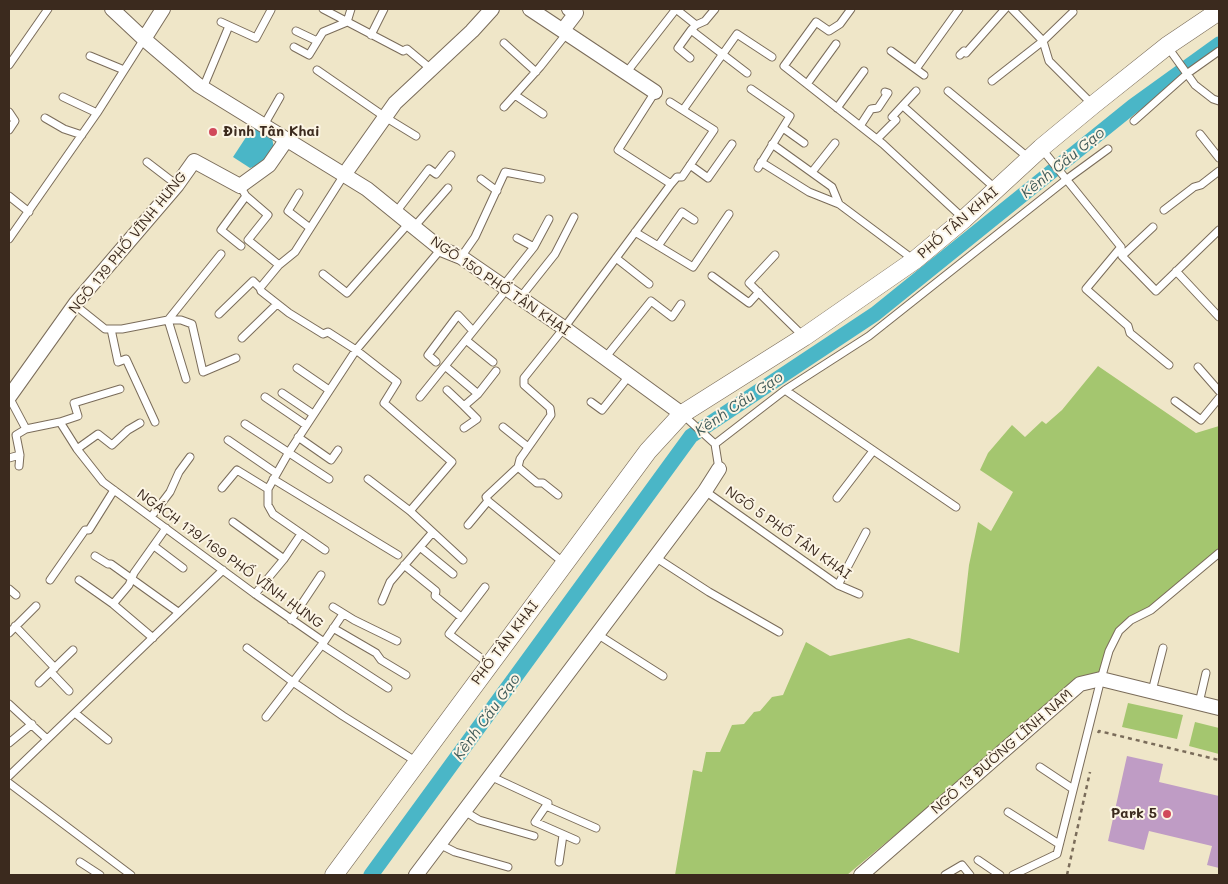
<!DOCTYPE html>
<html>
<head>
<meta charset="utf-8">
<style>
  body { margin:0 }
  #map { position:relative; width:1228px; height:884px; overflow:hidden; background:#efe6c8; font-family:Mali,sans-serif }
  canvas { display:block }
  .frame { position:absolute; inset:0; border:10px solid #3b2a1e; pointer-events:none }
</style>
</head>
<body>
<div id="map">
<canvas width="1228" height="884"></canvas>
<div class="frame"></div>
</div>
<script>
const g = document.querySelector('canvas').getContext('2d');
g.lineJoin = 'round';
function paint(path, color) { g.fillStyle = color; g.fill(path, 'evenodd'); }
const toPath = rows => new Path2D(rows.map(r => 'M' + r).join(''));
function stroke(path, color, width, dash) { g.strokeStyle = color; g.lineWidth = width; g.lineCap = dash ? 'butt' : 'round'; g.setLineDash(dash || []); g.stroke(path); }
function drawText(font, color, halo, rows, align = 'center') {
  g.font = font + ' Mali,sans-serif'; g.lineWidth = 4; g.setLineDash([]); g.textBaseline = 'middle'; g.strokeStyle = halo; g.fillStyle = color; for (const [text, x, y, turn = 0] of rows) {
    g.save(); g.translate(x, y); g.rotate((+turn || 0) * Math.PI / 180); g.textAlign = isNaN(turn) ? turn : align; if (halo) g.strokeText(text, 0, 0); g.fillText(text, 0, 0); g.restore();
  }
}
paint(toPath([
  [1098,366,1196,433,1219,426,1219,552,1151,608,1116,630,1099,677,1079,682,847,875,675,875,693,770,702,772,706,752,720,752,732,725,744,724,754,712,760,711,772,697,783,695,806,642,830,656,909,638,959,653,969,565,978,522,991,531,1013,492,980,470,988,453,1012,425,1025,437,1042,421,1046,424,1062,410],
  [1128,703,1183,715,1177,739,1122,727],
  [1195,722,1219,728,1219,754,1189,746]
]), '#a4c66f');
paint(toPath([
  [254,125,272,137,274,149,262,164,250,168,233,157]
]), '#4ab6c7');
stroke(toPath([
  [371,875,691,436,875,314,1133,106,1219,44]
]), '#4ab6c7', 15);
paint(toPath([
  [1127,756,1163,764,1159,782,1219,796,1219,868,1207,865,1212,846,1149,831,1144,850,1108,841]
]), '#bf9cc5');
const service = toPath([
  [323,9,403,51,407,49,431,69],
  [676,9,696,25],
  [851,9,840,24,829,31,816,22,784,66,883,144,964,219],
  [1012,9,1043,41,1049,61,1093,105],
  [221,22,256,38,271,10],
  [347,22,351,9],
  [696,25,691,30,747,73],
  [696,25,705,21,715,9],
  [296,31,317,41],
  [371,35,384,9],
  [504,43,536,72],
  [1167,46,1195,85,1213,99,1219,101],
  [294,47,309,55,323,32,347,22],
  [891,51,924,75],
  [960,55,964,51,966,53,1005,9],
  [90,56,124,70],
  [690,58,678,48,691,30],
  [9,65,48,9],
  [916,69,959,9],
  [317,70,385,117,416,136],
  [626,73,676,9],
  [992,81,1043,41,1073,12],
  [807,84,836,44],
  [203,88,229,26],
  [751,89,790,116,758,168],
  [948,91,1030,159],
  [655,92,618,150,671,184],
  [515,95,543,114],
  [63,97,97,113],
  [903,106,996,189],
  [504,107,540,67,567,33],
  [837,108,864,71],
  [683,110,737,34,772,57],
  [9,112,15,121,9,130],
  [45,118,64,129,82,135],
  [1134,121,1188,73,1219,51],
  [264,125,280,97],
  [860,126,871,109,878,108,888,93,885,92],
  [783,128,804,143],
  [1200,134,1219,158],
  [877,139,896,120,892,117,916,91],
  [772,144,832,187,839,204],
  [1041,148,1121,247,1122,256,1156,291,1219,230],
  [147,162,177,185],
  [761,162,809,192,839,204,914,260],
  [690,165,708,178,732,144],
  [812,172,835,143],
  [481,179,497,191],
  [240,186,246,196,268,215,248,240,279,265],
  [299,193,288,211,310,228],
  [9,196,29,212],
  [1164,210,1194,187,1201,185,1219,171],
  [396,212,429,169,436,174,451,155],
  [414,227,448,188],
  [635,232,693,267,729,214],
  [517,238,534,247],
  [9,239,97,113,144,39],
  [241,246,221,230,246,196],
  [658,246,682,212,694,220],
  [1121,247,1086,289,1128,326,1130,333,1169,365],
  [775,255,749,283,804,337],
  [1122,256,1153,227],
  [461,257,475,237,505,172,541,179],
  [616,258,649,284],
  [1176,271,1219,317],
  [323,274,347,293,409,223],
  [712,276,749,303,759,292],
  [503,286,534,247,549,219],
  [260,288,279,265,295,252,344,175],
  [520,298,555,254,574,217],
  [75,305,105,329,122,329,168,320,181,320,192,324,203,372,236,358],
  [219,314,253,281,260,288,261,291,289,313,323,334,328,332,356,350,397,382,384,403,452,462,410,511],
  [111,329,118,362,126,359,155,422],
  [242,338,277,304],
  [466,340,493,362],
  [605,358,651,301,672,317,681,304],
  [436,362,428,355,458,315,473,331],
  [445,366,478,394,464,406,477,419,464,428],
  [1198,367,1219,391],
  [297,368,329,390],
  [186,379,168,320,221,254],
  [447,390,464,406],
  [785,390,956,507],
  [282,393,313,414],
  [478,394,496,371],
  [9,397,26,429,60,422,77,449,103,482,255,594,324,642,293,682,343,716,417,762],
  [265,397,306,425],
  [420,397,507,289],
  [1175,401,1201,420,1219,398],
  [591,402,602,410,629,376],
  [682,414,715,444,719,469],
  [60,422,78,416,74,403,120,389],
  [245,424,329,479],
  [503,427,528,447],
  [298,437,331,460,338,450],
  [228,440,276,473],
  [715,444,785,390,869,336,1067,179,1108,149],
  [77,449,98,434,112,445,128,430,140,423],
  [9,458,20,455],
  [19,466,20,455,16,435,26,429],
  [518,467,537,483,543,483,558,495],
  [273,479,398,555],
  [368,479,410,511,463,560],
  [222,488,237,470,268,489],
  [705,491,838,585,859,594],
  [837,498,873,451],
  [151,517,170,492,179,472,190,457],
  [233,522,284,559],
  [468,525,488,501],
  [154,546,183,568],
  [420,547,453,574],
  [325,550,273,514,268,505,268,489,289,452,356,350,441,249],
  [95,556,108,564,111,564,178,612],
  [655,557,709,592,779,632],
  [564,563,488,501,486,497,518,467,520,459,551,415,550,408,524,385,524,378,564,328,671,184,677,177,682,177,714,130,670,102],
  [404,565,436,591,435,596,461,617],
  [50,580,85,530,89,530,114,490],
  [79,580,113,604,153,638],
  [838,585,866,532],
  [485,587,449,634,489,664],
  [9,589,16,595],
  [255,594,284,559,301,534],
  [382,601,390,582,432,533],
  [113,604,129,585,134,573,166,528],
  [333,607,354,620,397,641],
  [291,620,321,575],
  [15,626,55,668],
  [333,628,376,653,381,660,406,675],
  [9,633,36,606],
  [597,634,663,676],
  [324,642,343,614],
  [322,645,388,688],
  [247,648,293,682,266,717],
  [51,672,69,691],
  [39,683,73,650],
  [1152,691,1163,648],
  [1199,703,1206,673],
  [9,704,47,739],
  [75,713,108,740],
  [9,743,32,724],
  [1040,767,1073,789],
  [9,776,223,570],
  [490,776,548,803,535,822,576,840],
  [9,783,131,875],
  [546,806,596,828],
  [464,811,479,820,534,836],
  [1008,812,1059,844],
  [439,844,455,852,508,867],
  [978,860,1000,875],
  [80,862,100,875],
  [559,862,563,835],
  [945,875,962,865,970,875],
  [1013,875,1057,854,1101,679,1109,651,1119,631,1131,620,1151,610,1219,553]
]);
const minor = toPath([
  [112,9,144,39,198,85,367,189,441,249,461,257,564,328,682,414],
  [530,9,655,92],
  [563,30,576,13,569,9],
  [144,39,163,9],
  [344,175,395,103,472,31,492,9],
  [9,397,76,303,177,185,194,161,240,186,269,165,287,139],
  [416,875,705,491,719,469],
  [861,875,1080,684,1101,679,1219,708]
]);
const tertiary = toPath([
  [334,875,648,451,682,414,804,337,915,260,964,219,1041,148,1093,105,1167,46,1219,11]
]);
stroke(service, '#7a6c5a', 9);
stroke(minor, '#7a6c5a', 16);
stroke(tertiary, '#7a6c5a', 19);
stroke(toPath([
  [1098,733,1099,731,1219,760],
  [1067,875,1090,772]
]), '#7a6c5a', 2.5, [4, 4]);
stroke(service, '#fff', 7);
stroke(minor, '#fff', 14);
stroke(tertiary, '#fff', 18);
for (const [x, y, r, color] of [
  [213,132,5,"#d1495b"],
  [1167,814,5,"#d1495b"]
]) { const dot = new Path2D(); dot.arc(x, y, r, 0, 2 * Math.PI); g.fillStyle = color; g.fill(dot); stroke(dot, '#fcf5e5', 2); }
drawText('bold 14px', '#3b2a1e', '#fcf5e5', [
  ["Đình Tân Khai",223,132],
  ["Park 5",1157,814,"right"]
], 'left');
drawText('14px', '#3b2a1e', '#fcf5e5', [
  ["PHỐ TÂN KHAI",958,223,-41],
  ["NGÕ 179 PHỐ VĨNH HƯNG",128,243,-51],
  ["NGÕ 150 PHỐ TÂN KHAI",500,286,34],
  ["NGÕ 5 PHỐ TÂN KHAI",788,533,35],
  ["NGÁCH 179/169 PHỐ VĨNH HƯNG",230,559,36],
  ["PHỐ TÂN KHAI",505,643,-53],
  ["NGÕ 13 ĐƯỜNG LĨNH NAM",1002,752,-41]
]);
drawText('italic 15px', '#405b59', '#fcf5e5', [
  ["Kênh Cầu Gạo",1063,163,-39],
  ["Kênh Cầu Gạo",739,404,-34],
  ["Kênh Cầu Gạo",487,717,-54]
]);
</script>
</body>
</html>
